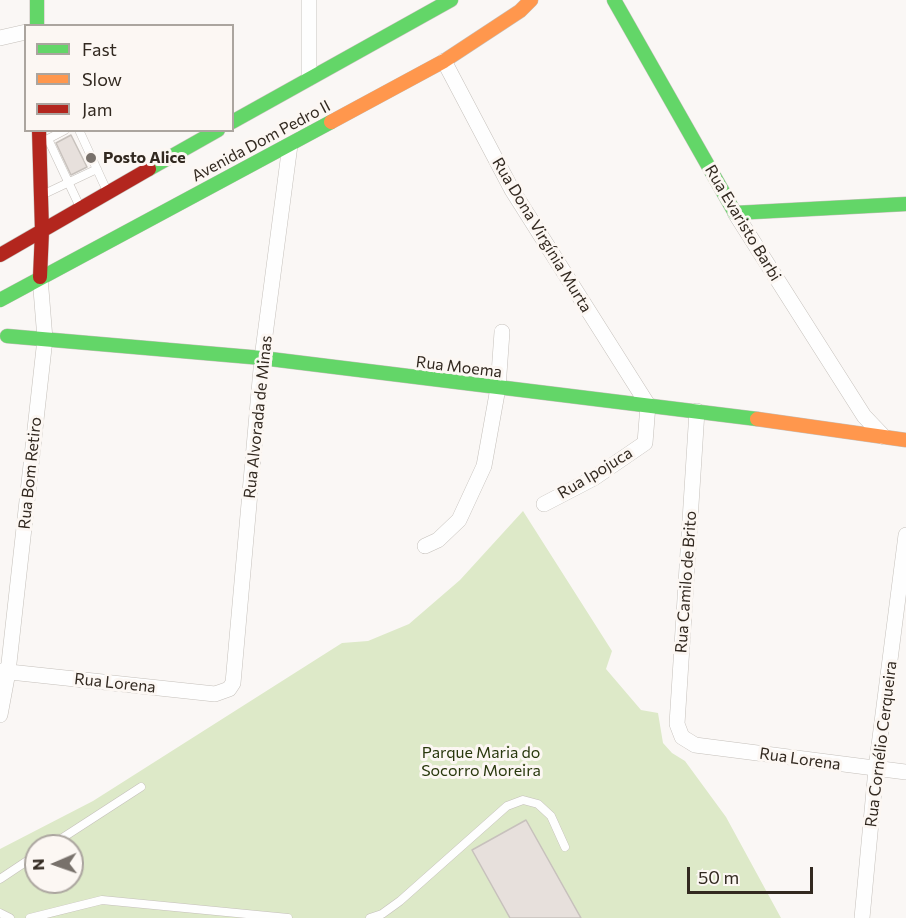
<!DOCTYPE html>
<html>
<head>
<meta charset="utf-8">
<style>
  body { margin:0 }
  #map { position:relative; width:906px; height:918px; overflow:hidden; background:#faf7f5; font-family:Commissioner,sans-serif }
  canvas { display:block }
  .legend { position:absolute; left:24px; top:24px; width:210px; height:108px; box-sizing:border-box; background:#fcf7f3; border:2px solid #aba59f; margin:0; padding:8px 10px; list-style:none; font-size:18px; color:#322920 }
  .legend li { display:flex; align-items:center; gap:12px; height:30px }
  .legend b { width:30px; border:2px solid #aba59f }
  .north { position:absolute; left:24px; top:834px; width:60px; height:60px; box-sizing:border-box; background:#fcf7f3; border:2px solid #aba59f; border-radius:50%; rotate:268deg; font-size:16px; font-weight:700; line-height:24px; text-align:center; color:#322920 }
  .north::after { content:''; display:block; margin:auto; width:21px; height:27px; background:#78716b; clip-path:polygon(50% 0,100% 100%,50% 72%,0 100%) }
  .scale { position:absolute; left:687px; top:867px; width:126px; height:27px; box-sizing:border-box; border:3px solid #322920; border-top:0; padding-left:8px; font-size:18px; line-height:21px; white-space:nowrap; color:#322920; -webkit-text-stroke:4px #fcf7f3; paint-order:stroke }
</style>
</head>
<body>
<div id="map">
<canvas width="906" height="918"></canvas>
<ul class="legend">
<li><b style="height:8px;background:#63d668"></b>Fast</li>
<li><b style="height:8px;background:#ff974d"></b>Slow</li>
<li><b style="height:8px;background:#b3261e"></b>Jam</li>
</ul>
<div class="north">N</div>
<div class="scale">50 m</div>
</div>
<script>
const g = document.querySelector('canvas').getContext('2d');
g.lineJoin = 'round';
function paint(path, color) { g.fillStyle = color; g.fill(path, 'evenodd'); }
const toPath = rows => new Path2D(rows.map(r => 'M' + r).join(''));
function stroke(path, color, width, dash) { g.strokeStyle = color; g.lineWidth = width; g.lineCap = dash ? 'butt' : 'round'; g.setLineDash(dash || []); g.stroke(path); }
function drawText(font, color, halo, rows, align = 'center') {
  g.font = font + ' Commissioner,sans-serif'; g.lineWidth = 6; g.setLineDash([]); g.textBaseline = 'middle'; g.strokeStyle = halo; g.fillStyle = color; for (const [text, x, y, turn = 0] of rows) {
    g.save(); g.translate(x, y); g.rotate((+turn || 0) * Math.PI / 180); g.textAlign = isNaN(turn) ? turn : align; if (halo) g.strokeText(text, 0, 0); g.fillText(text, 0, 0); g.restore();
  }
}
paint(toPath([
  [523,511,612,651,606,669,641,710,658,713,663,743,672,753,685,761,726,817,781,918,0,918,0,849,93,801,342,643,368,641,409,624,460,580],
  [36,846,72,846,72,882,36,882]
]), '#dde9c8');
const building = toPath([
  [71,135,87,167,71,175,56,143,71,135],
  [526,820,581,918,510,918,472,850,526,820]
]);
paint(building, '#e7e0dc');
stroke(building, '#c7c1bc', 1.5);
const lane = toPath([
  [79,130,106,189],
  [48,139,79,205],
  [46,140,65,130],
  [42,195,97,169],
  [50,846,141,787],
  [0,879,36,855],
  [0,913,10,918],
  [30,918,102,900,288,918],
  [370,918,382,914,400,901,507,806,523,800,538,804,551,816,565,847]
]);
const street = toPath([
  [309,0,309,78],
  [0,38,26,32],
  [444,61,512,190,648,405,645,443,594,478,544,504],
  [735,213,864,416,884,437],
  [697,411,677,724,682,737,695,745,906,772],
  [425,546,438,540,459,520,484,466,498,388,502,332],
  [0,671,215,694,229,689,233,683,262,358,290,145],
  [0,715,8,672,45,339,40,277],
  [862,918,876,769,906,535]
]);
const fast = toPath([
  [37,0,37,26],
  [614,0,735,213,906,204],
  [232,122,451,0],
  [149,169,218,130],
  [0,300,331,122],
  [7,336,262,358,757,419]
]);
const slow = toPath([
  [331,122,444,61,520,11,531,0],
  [757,419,906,440]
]);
const jam = toPath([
  [39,130,42,231,40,277],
  [0,255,149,169]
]);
stroke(lane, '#c5c0bb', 9);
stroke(street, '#c5c0bb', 16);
stroke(fast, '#c5c0bb', 15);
stroke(slow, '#c5c0bb', 15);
stroke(jam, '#c5c0bb', 15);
stroke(lane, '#fefefe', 8);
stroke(street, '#fefefe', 15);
stroke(fast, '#63d668', 14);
stroke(slow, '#ff974d', 14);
stroke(jam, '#b3261e', 14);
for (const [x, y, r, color] of [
  [91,158,6,"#78716b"]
]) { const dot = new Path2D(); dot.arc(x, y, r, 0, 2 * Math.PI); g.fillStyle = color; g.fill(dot); stroke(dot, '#fcf7f3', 2); }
drawText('16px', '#322920', '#fcf7f3', [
  ["Avenida Dom Pedro II",261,141,-28],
  ["Rua Evaristo Barbi",743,223,59],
  ["Rua Dona Virgínia Murta",542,235,59],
  ["Rua Moema",459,367,7],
  ["Rua Alvorada de Minas",258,417,-84],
  ["Rua Bom Retiro",30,473,-84],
  ["Rua Ipojuca",595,473,-31],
  ["Rua Camilo de Brito",686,582,-86],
  ["Rua Lorena",115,683,6],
  ["Rua Cornélio Cerqueira",881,744,-83],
  ["Rua Lorena",800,759,8]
]);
drawText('bold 16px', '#322920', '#fcf7f3', [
  ["Posto Alice",103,158]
], 'left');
drawText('16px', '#29380d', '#fcf7f3', [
  ["Parque Maria do",481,753],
  ["Socorro Moreira",481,771]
]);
</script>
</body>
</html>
